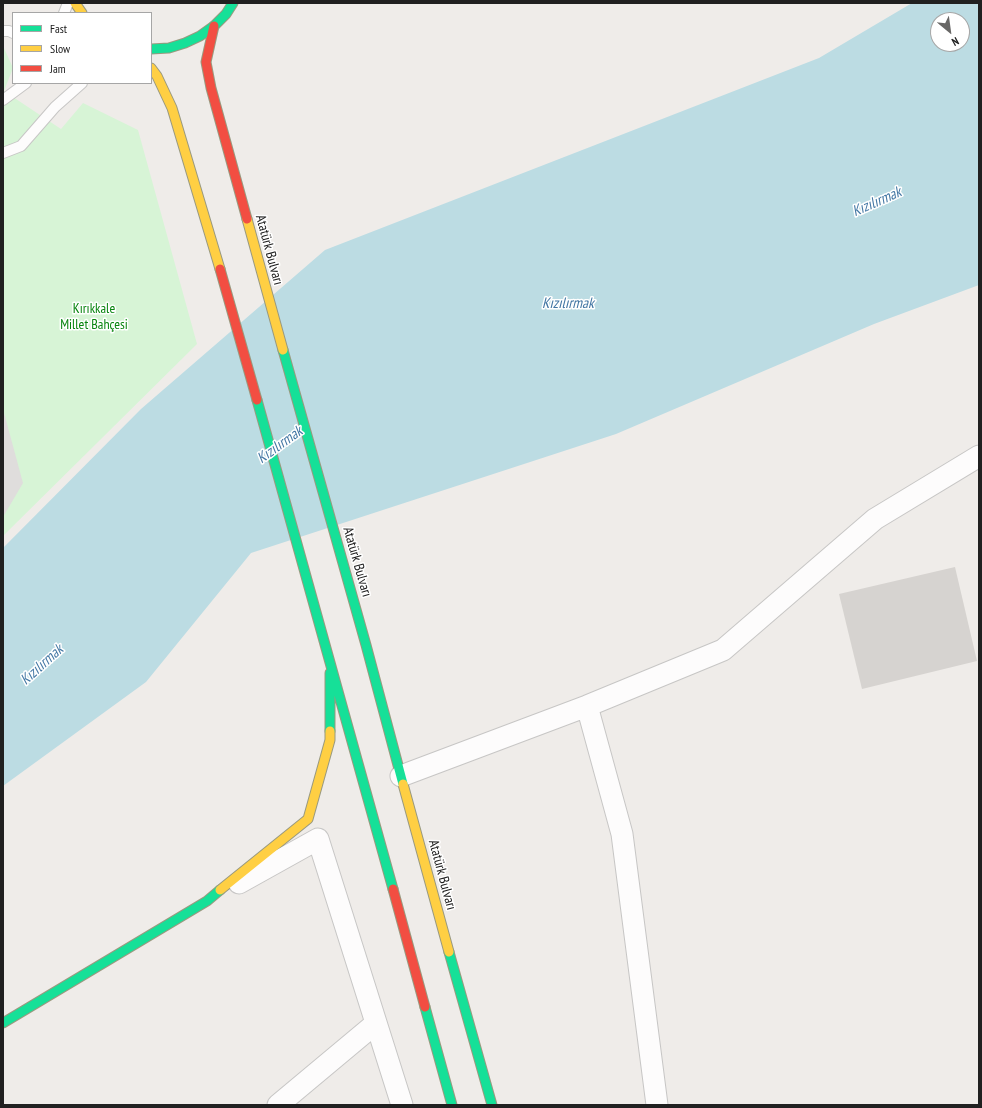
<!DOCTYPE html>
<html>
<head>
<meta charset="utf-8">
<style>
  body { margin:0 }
  #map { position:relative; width:982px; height:1108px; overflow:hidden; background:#efece9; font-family:"PT Sans Narrow",sans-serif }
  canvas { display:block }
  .frame { position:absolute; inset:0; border:4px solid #202020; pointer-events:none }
  .legend { position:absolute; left:12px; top:12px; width:140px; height:72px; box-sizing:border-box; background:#fff; border:1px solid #a6a6a6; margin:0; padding:5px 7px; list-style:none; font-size:12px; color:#202020 }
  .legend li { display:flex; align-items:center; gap:8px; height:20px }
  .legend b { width:20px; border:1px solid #a6a6a6 }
  .north { position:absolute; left:930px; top:12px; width:40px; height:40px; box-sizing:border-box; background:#fff; border:1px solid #a6a6a6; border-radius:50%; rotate:151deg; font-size:11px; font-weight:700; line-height:16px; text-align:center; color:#202020 }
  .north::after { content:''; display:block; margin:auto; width:14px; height:18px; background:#686766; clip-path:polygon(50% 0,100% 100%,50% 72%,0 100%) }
</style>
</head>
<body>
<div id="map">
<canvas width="982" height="1108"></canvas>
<div class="frame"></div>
<ul class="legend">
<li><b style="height:5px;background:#16e098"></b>Fast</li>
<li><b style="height:5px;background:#ffcf43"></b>Slow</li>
<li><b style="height:5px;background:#f24e42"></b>Jam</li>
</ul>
<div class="north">N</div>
</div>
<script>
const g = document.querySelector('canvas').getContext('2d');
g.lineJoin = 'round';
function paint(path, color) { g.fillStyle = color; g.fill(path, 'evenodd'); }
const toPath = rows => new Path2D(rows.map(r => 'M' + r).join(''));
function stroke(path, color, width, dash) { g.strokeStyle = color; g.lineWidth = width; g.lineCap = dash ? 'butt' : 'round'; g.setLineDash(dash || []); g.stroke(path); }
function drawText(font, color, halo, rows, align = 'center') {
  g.font = font + ' "PT Sans Narrow",sans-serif'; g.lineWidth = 3; g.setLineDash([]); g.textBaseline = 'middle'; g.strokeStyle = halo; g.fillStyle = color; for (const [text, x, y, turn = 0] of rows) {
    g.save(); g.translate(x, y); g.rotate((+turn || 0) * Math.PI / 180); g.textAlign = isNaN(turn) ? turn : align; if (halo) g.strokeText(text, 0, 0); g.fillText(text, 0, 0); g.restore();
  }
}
paint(toPath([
  [3,48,4,48,13,68,4,91,61,129,83,103,138,130,197,344,3,536]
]), '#d7f4d6');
paint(toPath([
  [3,409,23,483,3,517]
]), '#dfdddc');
paint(toPath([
  [912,3,979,3,979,285,874,324,616,434,251,553,146,682,3,786,3,548,141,409,325,250,819,58],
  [938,20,962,20,962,44,938,44]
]), '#bcdce3');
paint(toPath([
  [955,567,977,661,862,689,839,594]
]), '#d6d3d0');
const lane = toPath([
  [64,13,68,3],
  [3,31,9,31,13,33],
  [3,100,26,83],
  [3,153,21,146,55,107,82,83]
]);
const street = toPath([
  [587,706,622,834,657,1105],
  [401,776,587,706,723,650,875,519,979,456],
  [239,883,318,839,402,1105],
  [278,1105,375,1024]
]);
const fast = toPath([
  [151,49,169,48,185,43,200,36,214,26,226,14,233,3],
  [283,350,366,645,403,784],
  [257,400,393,889],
  [330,673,330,731],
  [449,952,492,1105],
  [425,1007,452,1105],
  [3,1023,207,901,220,890]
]);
const slow = toPath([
  [75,3,82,13],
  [151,68,157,76,172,108,220,269],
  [247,219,283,350],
  [403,784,449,952],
  [220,890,308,819,330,740,330,731]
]);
const jam = toPath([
  [214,26,206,62,211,88,247,219],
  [220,269,257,400],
  [393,889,425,1007]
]);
stroke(lane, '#c7c6c5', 12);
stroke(street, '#c7c6c5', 23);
stroke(fast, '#99997f', 11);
stroke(slow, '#99997f', 11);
stroke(jam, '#99997f', 11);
stroke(lane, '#fdfcfc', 10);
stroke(street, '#fdfcfc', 21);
stroke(fast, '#16e098', 9);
stroke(slow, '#ffcf43', 9);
stroke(jam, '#f24e42', 9);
drawText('14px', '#202020', '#fff', [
  ["Atatürk Bulvarı",269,250,75],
  ["Atatürk Bulvarı",357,562,74],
  ["Atatürk Bulvarı",442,875,75]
]);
drawText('14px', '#08850f', '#fff', [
  ["Kırıkkale",94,309],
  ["Millet Bahçesi",94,325]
]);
drawText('italic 15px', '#4377a4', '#fff', [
  ["Kızılırmak",877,202,-24],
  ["Kızılırmak",568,304],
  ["Kızılırmak",280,445,-36],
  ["Kızılırmak",42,665,-42]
]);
</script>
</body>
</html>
